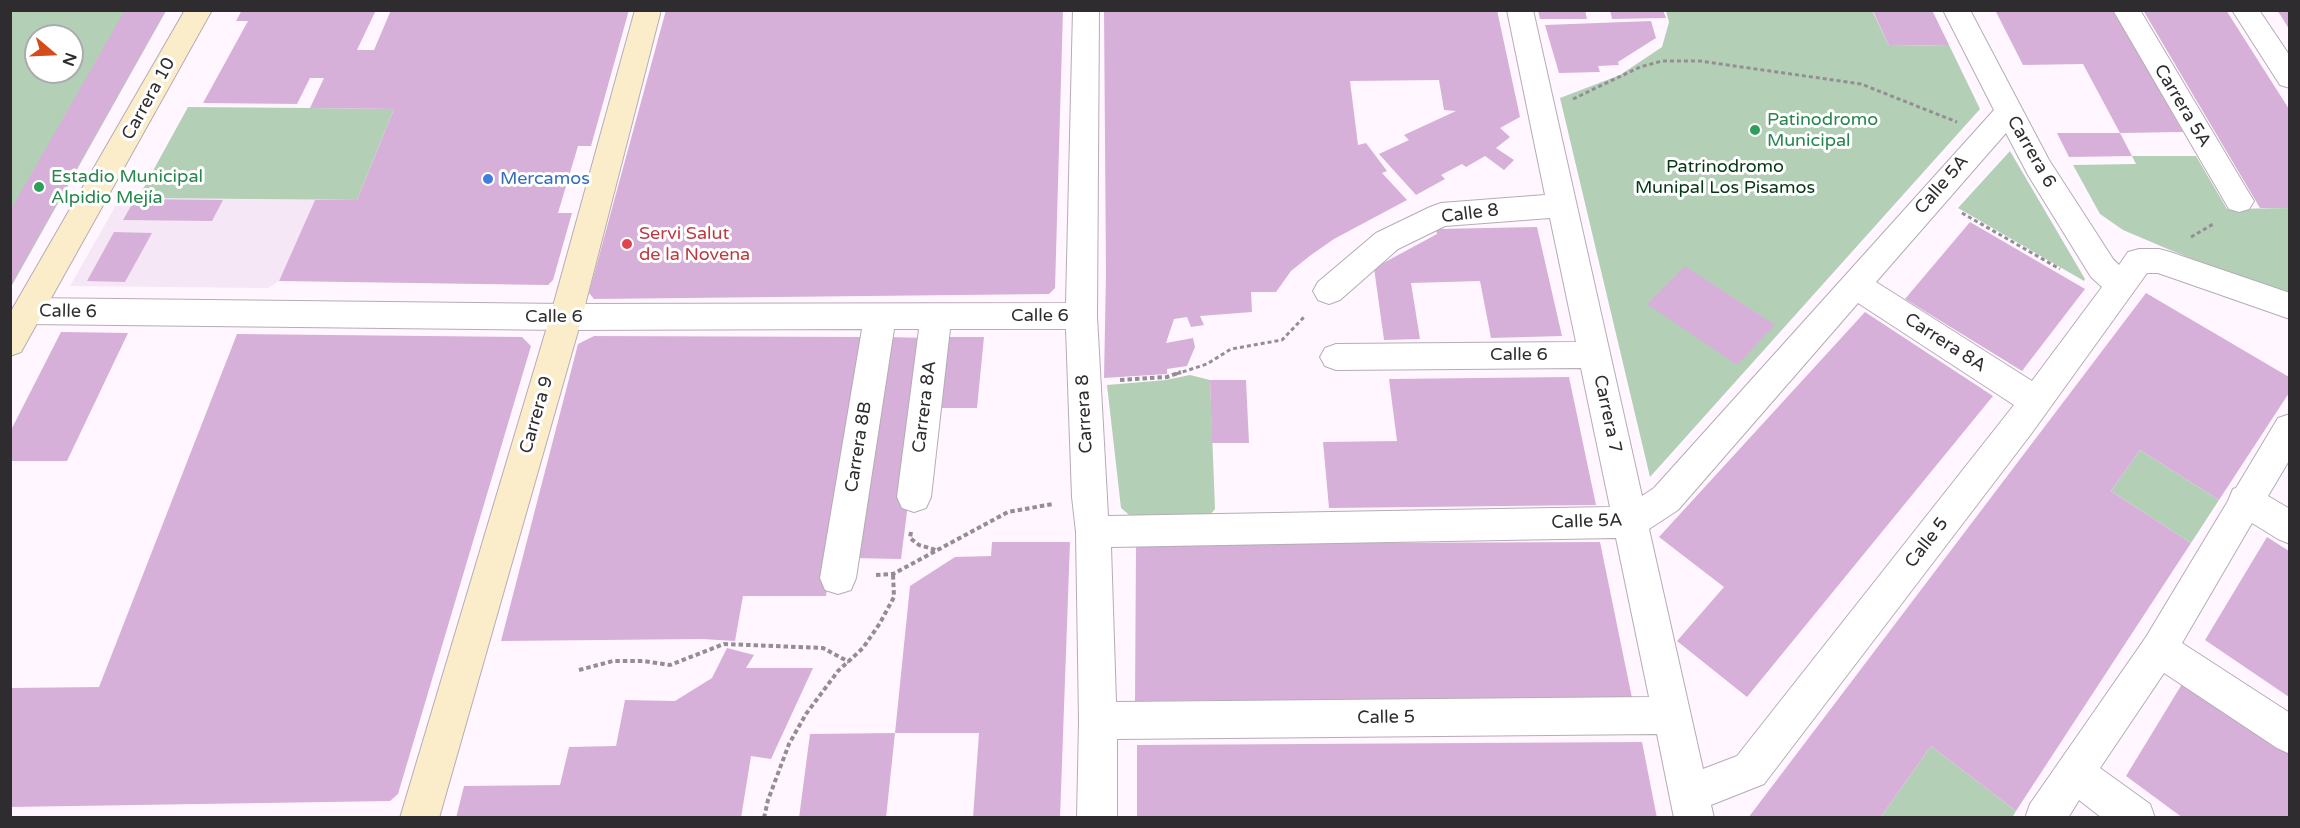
<!DOCTYPE html>
<html>
<head>
<meta charset="utf-8">
<style>
  body { margin:0 }
  #map { position:relative; width:2300px; height:828px; overflow:hidden; background:#fff6ff; font-family:"Varela Round",sans-serif }
  canvas { display:block }
  .frame { position:absolute; inset:0; border:12px solid #2f2c2f; pointer-events:none }
  .north { position:absolute; left:24px; top:24px; width:60px; height:60px; box-sizing:border-box; background:#fff; border:2px solid #acabac; border-radius:50%; rotate:109deg; font-size:16px; font-weight:700; line-height:24px; text-align:center; color:#2f2c2f }
  .north::after { content:''; display:block; margin:auto; width:21px; height:27px; background:#d34c19; clip-path:polygon(50% 0,100% 100%,50% 72%,0 100%) }
</style>
</head>
<body>
<div id="map">
<canvas width="2300" height="828"></canvas>
<div class="frame"></div>
<div class="north">N</div>
</div>
<script>
const g = document.querySelector('canvas').getContext('2d');
g.lineJoin = 'round';
function paint(path, color) { g.fillStyle = color; g.fill(path, 'evenodd'); }
const toPath = rows => new Path2D(rows.map(r => 'M' + r).join(''));
function stroke(path, color, width, dash) { g.strokeStyle = color; g.lineWidth = width; g.lineCap = dash ? 'butt' : 'round'; g.setLineDash(dash || []); g.stroke(path); }
function drawText(font, color, halo, rows, align = 'center') {
  g.font = font + ' "Varela Round",sans-serif'; g.lineWidth = 6; g.setLineDash([]); g.textBaseline = 'middle'; g.strokeStyle = halo; g.fillStyle = color; for (const [text, x, y, turn = 0] of rows) {
    g.save(); g.translate(x, y); g.rotate((+turn || 0) * Math.PI / 180); g.textAlign = isNaN(turn) ? turn : align; if (halo) g.strokeText(text, 0, 0); g.fillText(text, 0, 0); g.restore();
  }
}
paint(toPath([
  [120,198,315,200,279,281,268,288,70,286]
]), '#f5e7f6');
paint(toPath([
  [1872,10,1889,46,1949,45,1980,109,1650,477,1560,98,1620,75,1662,47,1669,22,1666,11],
  [10,11,166,11,11,287,10,287],
  [36,36,72,36,72,72,36,72],
  [188,107,310,108,394,109,357,200,138,198],
  [2010,151,2085,279,2084,281,1958,208],
  [2132,156,2196,156,2227,209,2289,208,2289,297,2170,250,2123,230,2100,214,2073,165,2136,164],
  [1190,375,1210,380,1215,509,1209,516,1134,519,1121,508,1107,385,1166,380],
  [2140,450,2219,500,2191,543,2111,491],
  [1931,746,2016,811,2012,818,1880,818]
]), '#b3d0b7');
paint(toPath([
  [125,10,166,10,10,287,10,211],
  [242,10,376,10,357,50,374,50,391,10,629,10,591,146,578,146,558,213,572,213,553,280,548,285,279,281,315,200,357,200,394,109,310,108,324,78,310,78,297,104,203,103,248,21,236,21],
  [666,10,1063,10,1055,288,1049,294,594,299,589,293],
  [1104,10,1497,10,1520,117,1500,128,1510,137,1496,148,1514,160,1504,170,1485,156,1466,167,1462,164,1441,175,1445,179,1416,195,1379,154,1409,140,1404,135,1456,111,1444,110,1439,80,1350,81,1358,145,1366,143,1387,171,1382,173,1407,200,1334,239,1311,255,1291,271,1276,292,1251,292,1252,312,1200,316,1204,325,1191,327,1187,317,1174,319,1166,343,1193,338,1195,347,1187,366,1167,369,1167,374,1104,378,1106,273],
  [1538,10,1585,10,1587,19,1540,19],
  [1610,10,1663,10,1666,18,1612,19],
  [1897,10,1932,10,1949,45,1889,46,1873,11],
  [1995,10,2113,10,2183,132,2120,133,2083,64,2023,65],
  [2143,10,2226,10,2289,109,2289,208,2260,208],
  [2277,10,2289,10,2289,29,2281,16],
  [1651,21,1656,38,1618,62,1619,65,1598,66,1600,72,1559,73,1545,25],
  [2057,133,2120,133,2132,156,2069,157],
  [135,199,223,200,212,221,123,220],
  [1970,222,2085,289,2022,371,1905,299],
  [1537,227,1562,336,1491,338,1480,281,1411,283,1420,339,1384,340,1374,268,1437,234,1436,229],
  [114,232,152,233,125,282,87,281],
  [1685,266,1775,325,1737,365,1647,304],
  [2146,293,2289,377,2289,393,2219,500,2140,450,2111,491,2191,543,2016,811,1931,746,1880,818,1748,818],
  [1865,312,1993,396,1747,697,1677,641,1724,587,1659,537],
  [61,332,128,333,67,461,10,461,10,432],
  [237,334,522,337,531,346,398,794,390,801,10,807,10,688,99,687],
  [594,336,863,337,826,596,743,596,735,641,702,639,501,641,578,344],
  [884,337,929,338,901,559,852,558],
  [940,337,984,337,977,408,931,408],
  [1569,377,1596,505,1329,508,1323,442,1397,441,1389,379],
  [1210,380,1246,380,1249,443,1212,443],
  [2267,537,2289,551,2289,697,2205,640],
  [992,542,1070,542,1060,818,973,818,979,733,895,733,910,586,955,557,991,556],
  [1600,542,1632,698,1135,701,1136,544],
  [727,648,754,655,746,668,813,668,771,759,751,756,741,818,456,818,464,786,560,785,569,747,616,746,625,700,675,701,712,678],
  [2196,661,2289,725,2289,818,2183,818,2126,776],
  [895,733,886,818,799,818,810,734],
  [1642,742,1657,818,1137,818,1137,745]
]), '#d7b0d9');
const minor = toPath([
  [1073,10,1099,10,1097,316,1108,516,1610,507,1581,368,1336,370,1325,366,1320,357,1325,348,1336,344,1576,342,1550,218,1445,226,1398,249,1340,300,1329,304,1318,300,1313,291,1318,282,1376,233,1430,207,1441,203,1545,195,1507,10,1533,10,1642,496,1654,488,1994,110,1943,10,1970,10,2049,160,2113,259,2119,265,2128,252,2139,249,2159,249,2170,252,2290,293,2290,319,2158,273,2147,273,2031,434,1764,784,1711,805,1714,818,1674,818,1657,734,1117,739,1117,818,1077,818,1079,721,1076,532,1072,497,1066,329,950,329,931,497,926,508,914,512,902,508,897,497,919,329,894,329,856,578,851,590,838,594,825,590,820,578,862,329,566,330,28,324,17,320,12,311,17,302,28,298,566,304,1066,303,1073,10],
  [2006,133,2028,175,2091,277,2102,287,2032,381,1876,282,2006,133],
  [1858,303,2014,405,1737,756,1703,769,1649,529,1678,510,1858,303],
  [1616,538,1649,697,1116,702,1111,547,1616,538],
  [2113,10,2140,10,2249,193,2254,201,2249,209,2239,212,2229,209,2113,10],
  [2232,10,2259,10,2290,56,2290,88,2280,85,2232,10],
  [2290,414,2290,459,2268,496,2290,509,2290,544,2278,539,2252,523,2182,643,2290,713,2290,754,2277,748,2164,673,2100,768,2150,804,2155,818,2102,818,2079,800,2068,818,2025,818,2030,804,2146,637,2228,501,2233,489,2236,488,2278,418,2290,414]
]);
const secondary = toPath([
  [185,10,212,10,21,352,10,356,10,313,185,10],
  [635,10,661,10,582,317,439,818,400,818,550,317,635,10]
]);
stroke(minor, '#b5acb5', 2);
stroke(secondary, '#b5acb5', 2);
stroke(toPath([
  [1573,99,1640,67,1662,61,1700,61,1861,84,1957,122],
  [1962,213,2060,269],
  [2191,237,2215,223],
  [1176,374,1207,364,1231,349,1282,340,1305,316]
]), '#948e94', 3, [4, 3]);
stroke(toPath([
  [1120,380,1167,377,1181,372],
  [911,532,910,538,919,545,936,550],
  [876,575,893,574,1008,512,1053,504],
  [579,670,613,661,643,661,670,665,724,644,823,648,849,662],
  [764,818,768,800,789,744,806,714,838,671,863,648,880,623,894,597,893,574]
]), '#948e94', 4, [4.5, 3]);
paint(minor, '#fff');
paint(secondary, '#fbedc9');
for (const [x, y, r, color] of [
  [1755,130,6,"#2e9e5b"],
  [488,179,6,"#3f7fe0"],
  [39,187,6,"#2e9e5b"],
  [627,244,6,"#e0444e"]
]) { const dot = new Path2D(); dot.arc(x, y, r, 0, 2 * Math.PI); g.fillStyle = color; g.fill(dot); stroke(dot, '#fff', 2); }
drawText('18px', '#2f2c2f', '#fff', [
  ["Carrera 10",149,99,-61],
  ["Carrera 5A",2182,106,59],
  ["Carrera 6",2031,152,60],
  ["Calle 5A",1942,185,-49],
  ["Calle 8",1470,214,-7],
  ["Calle 6",68,312,1],
  ["Calle 6",1040,316],
  ["Calle 6",554,317],
  ["Carrera 8A",1945,343,33],
  ["Calle 6",1519,355],
  ["Carrera 8A",925,407,-83],
  ["Carrera 8",1085,414,-93],
  ["Carrera 7",1607,414,78],
  ["Carrera 9",537,415,-74],
  ["Carrera 8B",859,447,-81],
  ["Calle 5A",1587,522,-2],
  ["Calle 5",1927,543,-52],
  ["Calle 5",1386,718,-1]
]);
drawText('18px', '#27864d', '#fff', [
  ["Patinodromo",1767,120],
  ["Municipal",1767,141],
  ["Estadio Municipal",51,177],
  ["Alpidio Mejía",51,198]
], 'left');
drawText('18px', '#043814', '#fff', [
  ["Patrinodromo",1725,167],
  ["Munipal Los Pisamos",1725,188]
]);
drawText('18px', '#366cbe', '#fff', [
  ["Mercamos",500,179]
], 'left');
drawText('18px', '#be3a42', '#fff', [
  ["Servi Salut",639,234],
  ["de la Novena",639,255]
], 'left');
</script>
</body>
</html>
